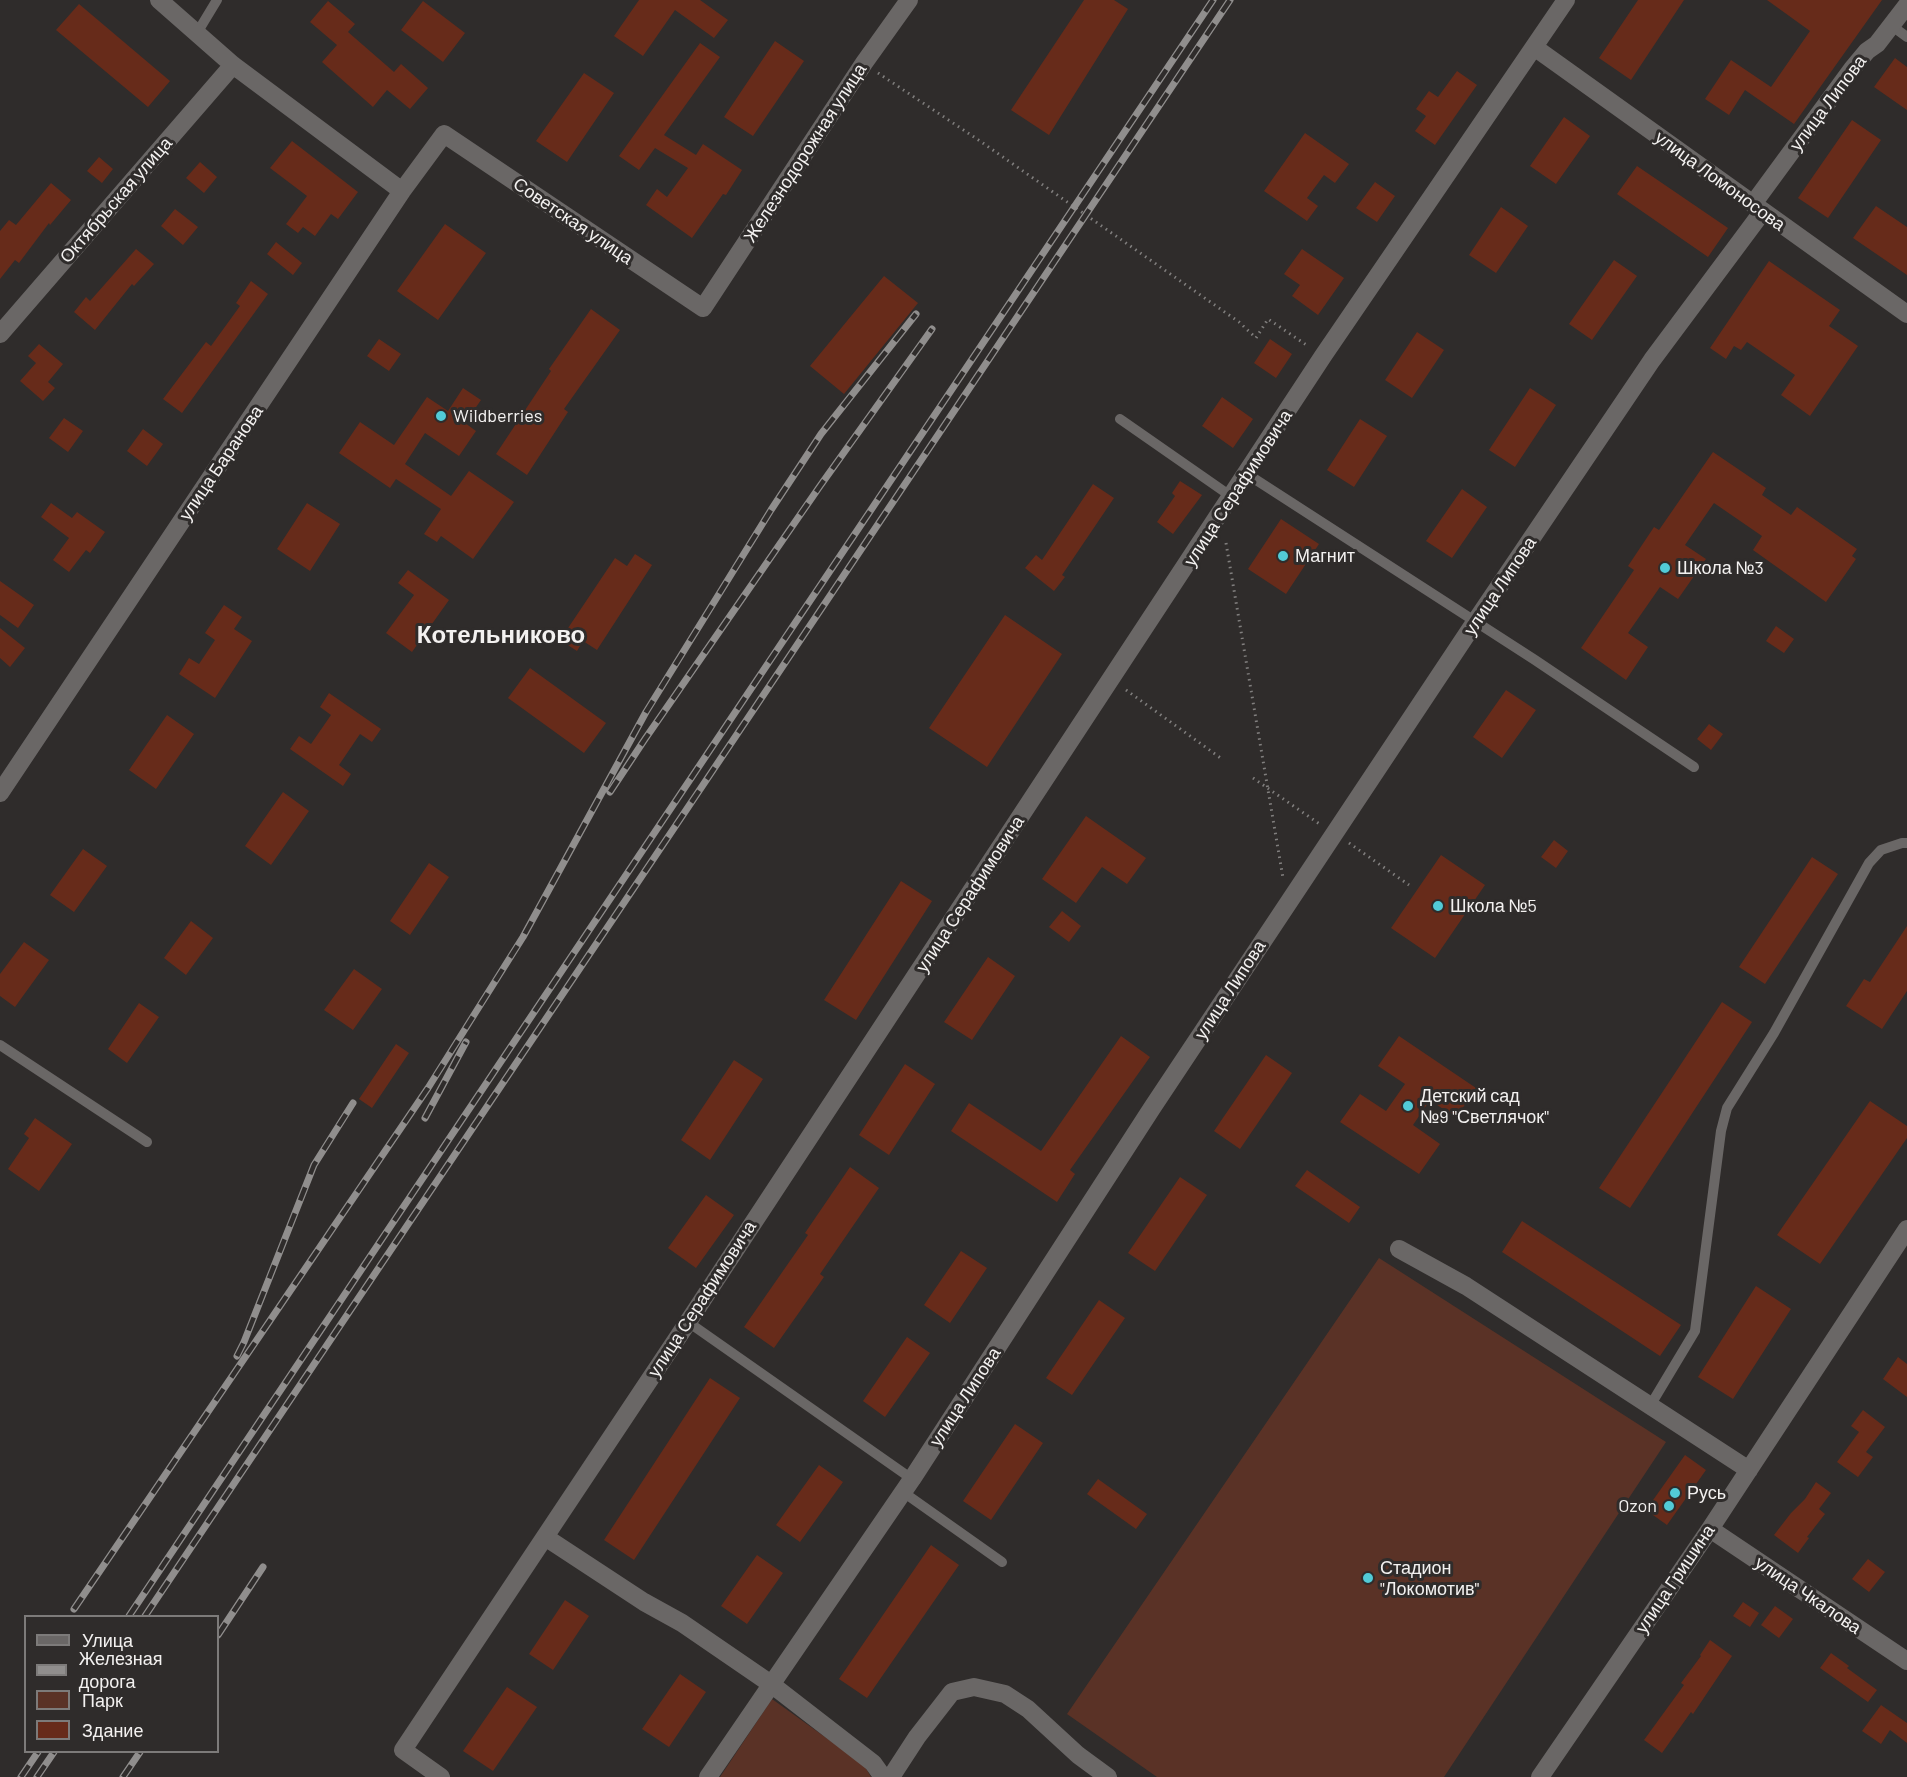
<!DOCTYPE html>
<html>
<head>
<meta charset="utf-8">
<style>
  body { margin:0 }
  #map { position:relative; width:1907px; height:1777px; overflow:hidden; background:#2f2c2b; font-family:Barlow,sans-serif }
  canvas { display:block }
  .legend { position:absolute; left:24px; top:1615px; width:195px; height:138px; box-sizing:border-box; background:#2f2c2b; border:2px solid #7d7b7a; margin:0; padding:8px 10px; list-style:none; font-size:18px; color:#f3f1f0 }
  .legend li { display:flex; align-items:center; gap:12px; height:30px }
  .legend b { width:30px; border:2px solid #7d7b7a }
</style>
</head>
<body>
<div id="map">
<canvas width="1907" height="1777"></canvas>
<ul class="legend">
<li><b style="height:8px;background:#6a6766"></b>Улица</li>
<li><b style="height:8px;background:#908e8d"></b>Железная дорога</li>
<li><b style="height:16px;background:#5a3226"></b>Парк</li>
<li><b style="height:16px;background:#672b1a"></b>Здание</li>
</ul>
</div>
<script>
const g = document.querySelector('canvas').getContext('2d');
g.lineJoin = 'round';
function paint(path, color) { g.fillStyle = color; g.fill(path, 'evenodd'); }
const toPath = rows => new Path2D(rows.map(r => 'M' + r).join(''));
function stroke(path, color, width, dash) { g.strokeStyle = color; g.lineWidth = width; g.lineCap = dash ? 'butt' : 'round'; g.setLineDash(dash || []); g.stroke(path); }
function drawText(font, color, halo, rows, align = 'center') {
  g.font = font + ' Barlow,sans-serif'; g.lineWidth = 6; g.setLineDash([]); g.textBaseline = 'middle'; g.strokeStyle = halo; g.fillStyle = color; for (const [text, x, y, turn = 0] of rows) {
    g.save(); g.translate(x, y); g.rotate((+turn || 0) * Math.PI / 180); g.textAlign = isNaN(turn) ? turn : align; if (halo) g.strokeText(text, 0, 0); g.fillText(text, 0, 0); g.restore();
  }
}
paint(toPath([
  [1379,1258,1666,1442,1444,1777,1157,1777,1067,1714],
  [772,1699,864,1765,871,1777,720,1777]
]), '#5a3226');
paint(toPath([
  [639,0,700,0,728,20,714,38,675,10,643,56,614,36],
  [1084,0,1114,0,1128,9,1049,135,1011,110],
  [1638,0,1684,0,1631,80,1599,58],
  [1767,0,1882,0,1794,124,1745,90,1729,115,1705,99,1731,60,1771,87,1810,31],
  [328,1,355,24,348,32,394,72,401,64,428,88,410,109,387,90,373,107,322,62,337,45,310,22],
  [423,1,465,33,443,62,401,30],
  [79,4,170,81,148,107,56,30],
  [775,41,804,61,753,136,724,117],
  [700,43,720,57,664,135,696,155,703,144,742,170,726,195,723,194,692,238,646,205,657,189,667,197,688,168,655,148,639,170,619,156],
  [1895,58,1907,67,1907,110,1874,87],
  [1457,71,1477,85,1435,145,1415,131,1426,116,1416,109,1429,91,1438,97],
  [584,73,614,93,567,162,536,141],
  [1564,117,1590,136,1556,184,1530,166],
  [1852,120,1881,140,1828,218,1798,198],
  [1305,133,1349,164,1335,183,1324,175,1307,198,1318,206,1307,221,1264,191],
  [292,141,358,192,338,219,331,214,315,236,303,227,298,233,286,224,307,196,270,168],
  [99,157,113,169,102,183,87,171],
  [200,162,217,177,204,193,186,178],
  [1637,166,1728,228,1708,257,1617,194],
  [1375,182,1395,196,1377,222,1356,208],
  [51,183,71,200,50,225,49,223,19,263,15,260,0,279,0,231,9,220,16,225],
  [1876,206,1907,227,1907,275,1853,238],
  [1501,207,1528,226,1496,273,1469,255],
  [175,209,198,227,183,245,161,226],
  [445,224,486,253,438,320,397,291],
  [276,242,302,263,293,275,267,254],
  [136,249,154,264,134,286,132,284,95,330,74,312,86,297,90,301],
  [1302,249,1344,278,1318,315,1292,296,1300,285,1284,274],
  [1614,260,1637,276,1592,340,1569,324],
  [1769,261,1840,310,1829,326,1858,346,1810,416,1781,395,1795,375,1747,342,1741,350,1734,346,1726,359,1710,348],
  [884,276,918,303,844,394,810,366],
  [251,281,268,294,182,413,163,399,206,342,211,346,240,306,236,303],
  [591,309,620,330,564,409,568,412,527,475,496,454,551,371,549,369],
  [1417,332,1444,350,1412,398,1385,380],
  [379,339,401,354,389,371,367,356],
  [1270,339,1292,354,1276,378,1254,363],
  [39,344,63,364,48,382,55,388,43,401,20,381,36,363,28,356],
  [463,388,481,400,465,423,476,431,459,456,425,433,405,464,451,496,469,471,514,502,473,559,441,536,437,542,424,534,441,509,396,479,390,488,339,453,360,422,394,445,427,397,448,411],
  [1530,388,1556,405,1515,467,1489,450],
  [1222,397,1253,419,1233,448,1202,426],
  [64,418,83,431,68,452,49,438],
  [1360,419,1387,436,1354,487,1327,470],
  [143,429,163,444,147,466,127,451],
  [1713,452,1766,488,1762,495,1791,515,1797,507,1857,549,1852,556,1856,559,1826,602,1753,550,1762,536,1714,503,1685,545,1706,559,1678,599,1660,587,1628,633,1648,647,1626,680,1581,648,1634,570,1628,566,1654,527,1659,530],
  [1180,481,1202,495,1173,534,1157,522,1175,496,1172,493],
  [1093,484,1114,498,1062,575,1065,577,1054,591,1025,568,1036,555,1042,560],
  [1462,489,1487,507,1452,558,1426,541],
  [51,503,72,518,77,512,105,532,90,553,86,550,69,572,53,560,69,538,41,517],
  [307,503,340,524,310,571,277,549],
  [1281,519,1319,544,1286,594,1248,569],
  [635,554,652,565,597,650,583,641,577,651,560,640,615,558,627,566],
  [408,570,449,600,412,652,386,633,414,595,398,583],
  [0,581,34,605,18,628,0,615],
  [224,605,242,617,234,629,252,641,215,698,179,674,189,658,199,664,215,640,205,633],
  [1005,615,1062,654,987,767,929,728],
  [1776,626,1794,639,1784,653,1766,641],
  [0,628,25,648,10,667,0,658],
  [530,668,606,723,584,753,508,698],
  [1506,690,1536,710,1502,758,1473,737],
  [329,693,381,729,372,742,360,734,339,765,351,774,343,786,290,749,299,736,311,744,331,715,320,707],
  [167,715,194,734,156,789,129,770],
  [1709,724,1723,734,1711,750,1697,739],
  [283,792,309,811,271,865,245,846],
  [1086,816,1146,858,1127,884,1102,867,1076,903,1042,879],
  [1554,840,1568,851,1556,868,1541,857],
  [83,849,107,866,74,912,50,895],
  [1441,855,1485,885,1435,958,1391,928],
  [1812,857,1838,874,1765,984,1739,967],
  [429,863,449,877,410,935,390,921],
  [901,881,932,901,856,1020,824,1000],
  [1062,911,1081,926,1069,942,1049,927],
  [191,921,213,938,186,975,164,958],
  [1907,926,1907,991,1882,1029,1846,1006,1864,979,1870,982],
  [24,942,49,960,15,1007,0,996,0,974],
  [988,957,1015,976,972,1040,944,1022],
  [354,969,382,989,353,1030,324,1010],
  [1722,1002,1752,1022,1630,1208,1599,1188],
  [139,1003,159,1017,127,1063,108,1049],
  [1121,1036,1150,1057,1070,1170,1075,1174,1057,1202,951,1131,969,1103,1041,1151],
  [1399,1036,1476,1088,1456,1118,1430,1100,1413,1125,1440,1144,1419,1174,1340,1122,1360,1094,1386,1111,1405,1084,1378,1066],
  [396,1044,409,1053,372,1108,359,1099],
  [1266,1055,1292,1073,1240,1149,1214,1131],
  [734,1060,763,1079,710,1160,681,1140],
  [905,1064,935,1084,889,1155,859,1135],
  [1870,1101,1907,1126,1907,1138,1820,1264,1777,1235],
  [35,1118,72,1144,39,1191,8,1169,29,1138,24,1134],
  [850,1167,879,1188,820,1274,824,1277,774,1348,744,1327,808,1235,805,1233],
  [1307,1170,1360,1207,1349,1223,1295,1186],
  [1180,1177,1207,1195,1155,1271,1128,1253],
  [706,1195,734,1215,696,1268,668,1248],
  [1522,1221,1681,1325,1660,1356,1502,1252],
  [961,1251,987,1268,950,1323,924,1305],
  [1756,1286,1791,1309,1733,1399,1698,1377],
  [1099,1300,1125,1318,1072,1395,1046,1378],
  [907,1337,930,1353,885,1417,863,1401],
  [1898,1357,1907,1364,1907,1397,1883,1379],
  [710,1378,740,1398,634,1560,604,1540],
  [1863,1410,1885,1427,1866,1452,1873,1457,1858,1477,1837,1462,1859,1432,1851,1426],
  [1015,1424,1043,1443,991,1520,963,1501],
  [1685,1455,1706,1470,1667,1525,1646,1510],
  [819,1465,843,1482,800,1542,776,1525],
  [1098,1479,1147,1514,1136,1529,1087,1494],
  [1816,1482,1831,1493,1819,1509,1825,1514,1807,1537,1809,1538,1798,1553,1774,1535,1791,1513,1805,1499],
  [931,1545,959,1565,867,1698,839,1679],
  [757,1555,783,1573,747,1624,721,1606],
  [1868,1559,1885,1572,1869,1592,1852,1579],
  [565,1600,589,1616,553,1670,529,1654],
  [1743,1602,1759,1613,1750,1627,1733,1616],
  [1775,1606,1793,1619,1779,1638,1761,1625],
  [1710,1640,1732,1656,1693,1714,1691,1712,1662,1753,1644,1740,1684,1685,1681,1683,1701,1656,1700,1655],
  [1831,1653,1849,1666,1847,1668,1877,1690,1868,1702,1820,1668],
  [680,1674,706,1692,669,1747,642,1729],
  [507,1687,537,1707,493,1771,463,1751],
  [1881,1705,1907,1723,1907,1743,1890,1730,1881,1744,1862,1731]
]), '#672b1a');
stroke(toPath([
  [878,73,980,141,1239,322,1256,338,1268,319,1308,346],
  [1226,543,1283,878],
  [1126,690,1222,759],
  [1253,778,1321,825],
  [1349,843,1409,885]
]), '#817f7e', 3, [1.5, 4.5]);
stroke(toPath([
  [1892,26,1907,37],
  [197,33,217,0],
  [1120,419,1232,497],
  [1247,474,1535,660,1694,767],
  [0,1045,147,1142],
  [688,1322,912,1479],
  [1650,1406,1695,1331,1721,1131,1727,1108,1774,1033,1869,863,1881,850,1902,843,1907,843],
  [903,1492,1002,1562]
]), '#6a6766', 10);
stroke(toPath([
  [159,0,233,65,402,191],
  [1534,47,1907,314],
  [1753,204,1852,69,1867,51,1877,44,1907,5],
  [0,334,233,65],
  [0,793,402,191,444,134,703,308,864,63,909,0],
  [1399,1249,1466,1286,1749,1470],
  [1710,1529,1907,1661],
  [545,1537,644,1602,682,1623,771,1684,873,1763,883,1777],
  [441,1777,403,1750,688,1322,1323,356,1566,0],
  [708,1777,912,1479,1152,1108,1475,622,1652,360,1763,211],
  [891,1777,917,1737,952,1692,974,1687,1005,1694,1028,1709,1078,1755,1108,1777],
  [1540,1777,1710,1529,1907,1229]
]), '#6a6766', 18);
const rail = toPath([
  [610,792,645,739,820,486,932,329],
  [425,1118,466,1042],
  [237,1356,244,1342,314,1165,353,1103],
  [74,1609,428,1088,523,937,646,712,771,510,821,434,916,314],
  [129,1616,1213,0],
  [145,1616,1230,0],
  [218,1635,263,1567],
  [21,1777,38,1752],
  [37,1777,54,1752],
  [123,1777,140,1752]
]);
stroke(rail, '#908e8d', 7);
stroke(rail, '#2f2c2b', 4.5, [14]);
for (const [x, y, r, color] of [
  [441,416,6,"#52cbd7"],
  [1283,556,6,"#52cbd7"],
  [1665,568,6,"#52cbd7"],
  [1438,906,6,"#52cbd7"],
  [1408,1106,6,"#52cbd7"],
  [1675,1493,6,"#52cbd7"],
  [1669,1506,6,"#52cbd7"],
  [1368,1578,6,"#52cbd7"]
]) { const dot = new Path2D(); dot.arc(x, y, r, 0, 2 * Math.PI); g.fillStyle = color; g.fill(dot); stroke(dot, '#2f2c2b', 2); }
drawText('18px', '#f3f1f0', '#2f2c2b', [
  ["улица Липова",1828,103,-53],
  ["Железнодорожная улица",805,153,-57],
  ["улица Ломоносова",1720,181,36],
  ["Октябрьская улица",116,200,-49],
  ["Советская улица",573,221,34],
  ["улица Баранова",221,463,-56],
  ["улица Серафимовича",1238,488,-57],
  ["улица Липова",1500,586,-56],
  ["улица Серафимовича",970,894,-57],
  ["улица Липова",1230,990,-57],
  ["улица Серафимовича",702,1299,-57],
  ["улица Липова",965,1397,-57],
  ["улица Гришина",1675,1579,-56],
  ["улица Чкалова",1808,1595,34]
]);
drawText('18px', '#f3f1f0', '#2f2c2b', [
  ["Wildberries",453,416],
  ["Магнит",1295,556],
  ["Школа №3",1677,568],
  ["Школа №5",1450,906],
  ["Детский сад",1420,1096],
  ["№9 \"Светлячок\"",1420,1117],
  ["Русь",1687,1493],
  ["Ozon",1657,1506,"right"],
  ["Стадион",1380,1568],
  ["\"Локомотив\"",1380,1589]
], 'left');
drawText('bold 24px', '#f3f1f0', '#2f2c2b', [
  ["Котельниково",501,635]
]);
</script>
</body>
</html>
